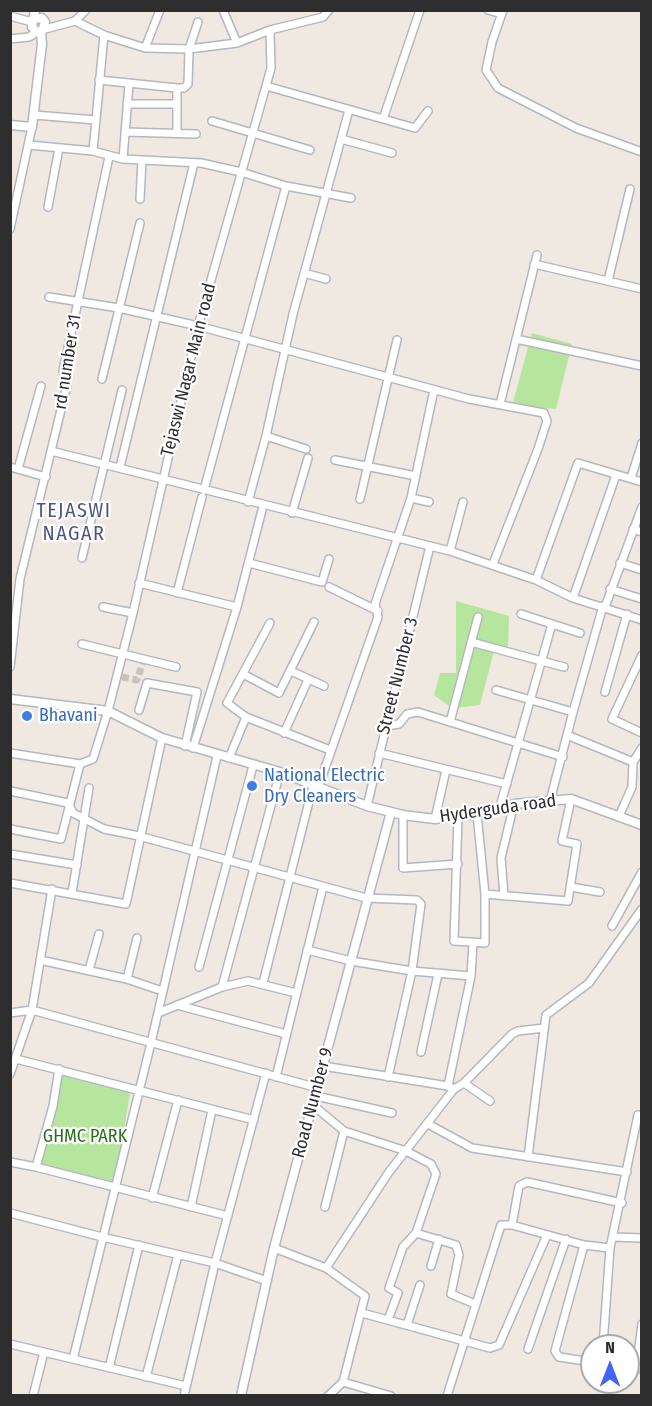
<!DOCTYPE html>
<html>
<head>
<meta charset="utf-8">
<style>
  body { margin:0 }
  #map { position:relative; width:652px; height:1406px; overflow:hidden; background:#efe9e1; font-family:"Fira Sans Condensed",sans-serif }
  canvas { display:block }
  .frame { position:absolute; inset:0; border:12px solid #2e2e2e; pointer-events:none }
  .north { position:absolute; left:580px; top:1334px; width:60px; height:60px; box-sizing:border-box; background:#fff; border:2px solid #ababab; border-radius:50%; rotate:0deg; font-size:16px; font-weight:700; line-height:24px; text-align:center; color:#2e2e2e }
  .north::after { content:''; display:block; margin:auto; width:21px; height:27px; background:#4264fb; clip-path:polygon(50% 0,100% 100%,50% 72%,0 100%) }
</style>
</head>
<body>
<div id="map">
<canvas width="652" height="1406"></canvas>
<div class="frame"></div>
<div class="north">N</div>
</div>
<script>
const g = document.querySelector('canvas').getContext('2d');
g.lineJoin = 'round';
function paint(path, color) { g.fillStyle = color; g.fill(path, 'evenodd'); }
const toPath = rows => new Path2D(rows.map(r => 'M' + r).join(''));
function stroke(path, color, width, dash) { g.strokeStyle = color; g.lineWidth = width; g.lineCap = dash ? 'butt' : 'round'; g.setLineDash(dash || []); g.stroke(path); }
function drawText(font, color, halo, rows, align = 'center') {
  g.font = font + ' "Fira Sans Condensed",sans-serif'; g.lineWidth = 4.5; g.setLineDash([]); g.textBaseline = 'middle'; g.strokeStyle = halo; g.fillStyle = color; for (const [text, x, y, turn = 0] of rows) {
    g.save(); g.translate(x, y); g.rotate((+turn || 0) * Math.PI / 180); g.textAlign = isNaN(turn) ? turn : align; if (halo) g.strokeText(text, 0, 0); g.fillText(text, 0, 0); g.restore();
  }
}
paint(toPath([
  [532,333,572,344,556,409,512,406],
  [456,601,509,616,508,652,494,651,480,705,452,708,434,695,440,673,456,673],
  [59,1073,131,1087,115,1185,40,1168]
]), '#b6e59e');
stroke(toPath([
  [122,677,137,680,143,662]
]), '#c8c4bd', 7, [7, 3.5]);
const minor = toPath([
  [223,10,237,43],
  [488,10,502,14],
  [503,10,492,42,486,70,498,88,576,128,642,152],
  [10,16,32,22],
  [75,21,104,35,145,48,189,49,237,43,270,30,323,17,329,10],
  [45,29,75,21,86,10],
  [10,39,29,37,37,32],
  [145,48,160,10],
  [99,80,177,88,177,104],
  [266,86,415,128,428,111],
  [177,88,184,88,188,84,189,49,198,22],
  [127,104,177,104,177,133],
  [34,115,96,120],
  [383,119,420,10],
  [212,121,310,150],
  [125,132,196,134],
  [341,139,392,153],
  [29,145,93,151,123,159,201,163,241,172,286,186,351,198],
  [93,151,104,35],
  [123,159,129,84],
  [140,199,142,160],
  [48,207,59,148],
  [10,229,32,127],
  [534,264,642,289],
  [304,273,326,279],
  [608,281,630,189],
  [49,297,119,308,198,326,469,399,544,413,547,421,538,449,493,564],
  [516,339,642,366],
  [102,379,140,223],
  [500,404,537,255],
  [266,436,306,449],
  [51,451,450,551,536,580,573,598,642,620],
  [335,460,416,476],
  [10,467,46,477],
  [120,467,194,163],
  [18,469,41,386],
  [631,478,642,443],
  [204,490,286,186],
  [411,498,429,502],
  [360,499,397,340],
  [248,502,266,436,293,314,349,110],
  [292,513,308,458],
  [633,529,642,532],
  [450,551,463,502],
  [82,558,122,390],
  [249,563,322,582,329,559],
  [620,563,642,570],
  [536,580,578,463,642,482],
  [139,583,237,607],
  [329,587,378,611],
  [610,589,642,599],
  [177,593,202,497],
  [573,598,616,475],
  [103,607,133,613],
  [605,607,642,507],
  [521,614,580,633],
  [270,623,227,703,246,717,330,750],
  [471,642,564,667],
  [82,644,176,667],
  [642,655,612,719,642,733],
  [10,667,20,579,67,385,63,371,109,157],
  [291,671,324,686],
  [243,674,279,693,314,622],
  [496,690,573,712,550,801],
  [605,692,627,614],
  [139,710,147,683,197,692,185,746],
  [573,712,603,606],
  [450,722,478,617],
  [386,726,399,724,407,714,418,712,563,757],
  [284,733,308,680],
  [567,735,633,762],
  [193,748,237,607,262,510],
  [10,753,80,764],
  [379,753,507,784],
  [229,758,246,717],
  [318,788,378,617,375,604,411,498,434,390],
  [10,791,68,803,73,813,104,829,139,836,366,898,417,900,421,904,412,971,388,1077],
  [367,806,430,546],
  [499,810,552,624],
  [403,815,403,868,458,864],
  [619,816,632,787,633,762,642,748],
  [458,817,454,941,485,943,485,894,477,814],
  [435,819,446,770],
  [10,829,61,839,80,764,93,759,108,711,133,613,198,326,266,86,271,68,270,30],
  [10,854,77,865],
  [10,883,126,904,162,738],
  [571,887,600,892],
  [72,893,89,788],
  [485,894,568,901,577,844,562,841,571,799],
  [504,896,501,858,514,804],
  [612,926,642,872],
  [307,950,351,961,412,971,471,976],
  [40,960,127,979,162,991],
  [199,967,253,766],
  [89,970,99,934],
  [127,979,137,938],
  [263,983,313,786],
  [222,987,280,772],
  [177,1005,286,1034],
  [10,1013,32,1010,318,1088],
  [158,1013,222,987,248,981,296,993],
  [421,1052,438,974],
  [16,1059,254,1120],
  [323,1066,448,1086],
  [59,1069,53,1106,36,1167,228,1216],
  [10,1074,32,1010,52,889],
  [276,1077,323,887],
  [464,1083,490,1101],
  [454,1089,448,1086,471,976,473,943],
  [316,1096,392,1113],
  [314,1106,344,1131,325,1207],
  [428,1124,472,1148,627,1172],
  [344,1131,406,1151,431,1164,436,1174,416,1233,403,1247,389,1288,398,1293,388,1320],
  [528,1157,546,1015,589,983,642,909],
  [10,1162,36,1167],
  [152,1198,178,1100],
  [191,1207,212,1110],
  [10,1213,102,1237,215,1263,267,1281],
  [512,1225,519,1186,527,1182,622,1203],
  [416,1233,456,1245,459,1255,451,1294,475,1304],
  [613,1237,642,1238],
  [584,1245,555,1351,559,1357,592,1362],
  [274,1248,326,1268,365,1296,343,1382,328,1396],
  [431,1266,439,1239],
  [326,1268,389,1172,454,1089,464,1083,512,1034,518,1031,544,1028],
  [362,1313,490,1348,499,1345,547,1235],
  [407,1325,420,1285],
  [10,1344,186,1386],
  [603,1346,610,1248,638,1115],
  [528,1349,566,1239],
  [73,1359,151,1043,217,756],
  [109,1368,139,1245],
  [636,1370,642,1324],
  [146,1377,178,1255],
  [343,1382,391,1396],
  [33,1396,44,1352],
  [184,1396,215,1263,266,1073],
  [447,1396,501,1225,512,1225,584,1245,610,1248]
]);
const tertiary = toPath([
  [35,10,32,27,37,32,42,31,45,22,42,18,35,19],
  [10,125,32,127,42,44,41,32],
  [10,699,108,711,162,738,280,772,367,806,403,815,435,819,477,814,514,804,571,799,642,825],
  [241,1396,274,1248,391,812]
]);
stroke(minor, '#b4b7c1', 10);
stroke(tertiary, '#b4b7c1', 11);
stroke(minor, '#fff', 7);
stroke(tertiary, '#fff', 8);
for (const [x, y, r, color] of [
  [27,716,6,"#3f7fe0"],
  [252,786,6,"#3f7fe0"]
]) { const dot = new Path2D(); dot.arc(x, y, r, 0, 2 * Math.PI); g.fillStyle = color; g.fill(dot); stroke(dot, '#fff', 2); }
drawText('18px', '#2e2e2e', '#fff', [
  ["rd number 31",68,362,-81],
  ["Tejaswi Nagar Main road",189,370,-76],
  ["Street Number 3",398,676,-76],
  ["Hyderguda road",498,809,-8],
  ["Road Number 9",313,1103,-75]
]);
drawText('18px', '#366cbe', '#fff', [
  ["Bhavani",39,716],
  ["National Electric",264,776],
  ["Dry Cleaners",264,797]
], 'left');
drawText('18px', '#2c6e1b', '#fff', [
  ["GHMC PARK",85,1137]
]);
g.letterSpacing = '1.5px';
drawText('20px', '#4d5680', '#fff', [
  ["TEJASWI",74,511],
  ["NAGAR",74,534]
]);
g.letterSpacing = '0px';
</script>
</body>
</html>
